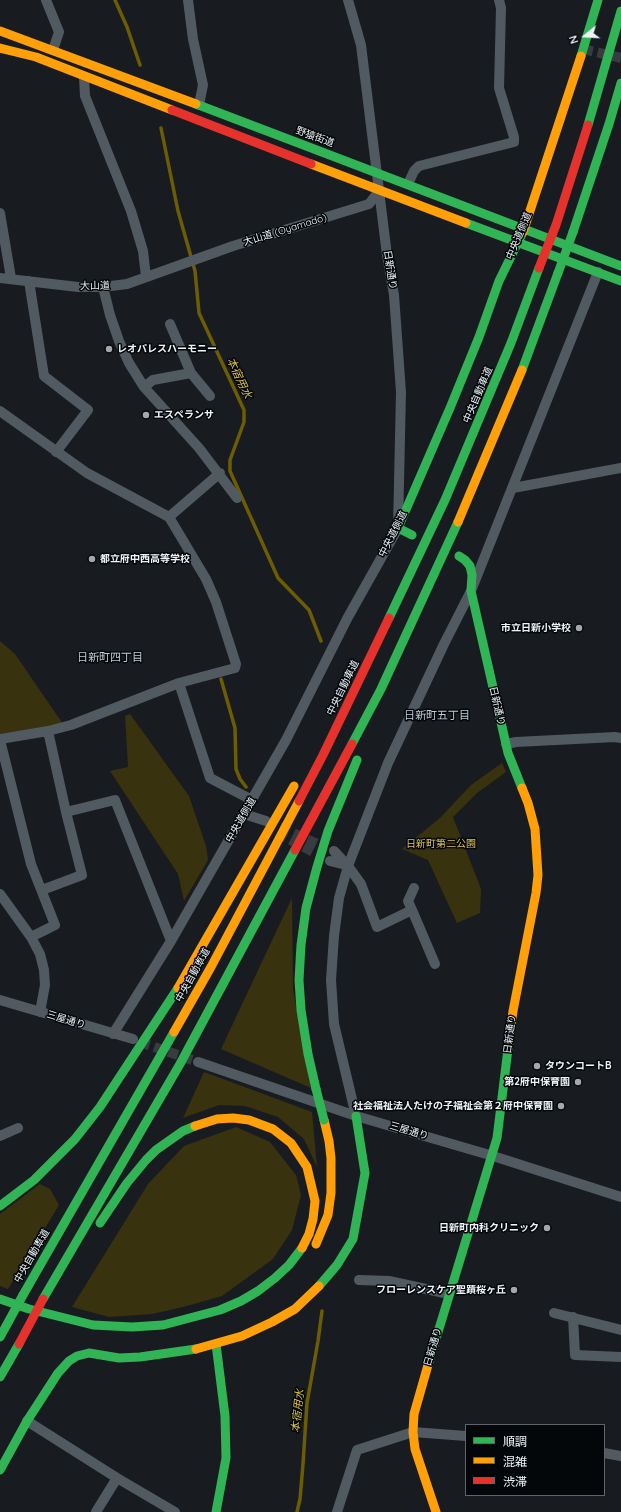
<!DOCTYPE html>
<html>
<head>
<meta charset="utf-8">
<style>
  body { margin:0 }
  #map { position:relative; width:621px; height:1512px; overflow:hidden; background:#181c20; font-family:Quicksand,"Noto Sans JP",sans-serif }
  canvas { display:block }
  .legend { position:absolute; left:465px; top:1424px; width:140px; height:72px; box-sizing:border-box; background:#04070a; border:1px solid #616569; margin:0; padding:5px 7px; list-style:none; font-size:12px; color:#ecf3f7 }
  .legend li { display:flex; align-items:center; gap:8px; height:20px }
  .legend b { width:20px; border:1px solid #616569 }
  .north { position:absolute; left:565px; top:16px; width:40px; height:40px; -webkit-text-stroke:3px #04070a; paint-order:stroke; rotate:252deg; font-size:11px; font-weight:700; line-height:16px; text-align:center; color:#ecf3f7 }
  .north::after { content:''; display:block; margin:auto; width:14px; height:18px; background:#ecf3f7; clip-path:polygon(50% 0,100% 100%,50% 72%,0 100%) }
</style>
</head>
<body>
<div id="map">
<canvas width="621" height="1512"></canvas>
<ul class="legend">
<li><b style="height:5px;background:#30b455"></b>順調</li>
<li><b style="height:5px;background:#ff9f0a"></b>混雑</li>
<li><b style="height:5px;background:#e5322d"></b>渋滞</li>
</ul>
<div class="north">N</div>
</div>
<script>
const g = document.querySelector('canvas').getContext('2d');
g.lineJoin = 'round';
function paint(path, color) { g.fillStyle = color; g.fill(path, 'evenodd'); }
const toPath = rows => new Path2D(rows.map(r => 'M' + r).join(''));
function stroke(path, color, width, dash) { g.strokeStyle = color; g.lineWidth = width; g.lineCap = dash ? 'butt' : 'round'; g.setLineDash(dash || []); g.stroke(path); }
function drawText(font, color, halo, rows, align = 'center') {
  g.font = font + ' Quicksand,"Noto Sans JP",sans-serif'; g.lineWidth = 3; g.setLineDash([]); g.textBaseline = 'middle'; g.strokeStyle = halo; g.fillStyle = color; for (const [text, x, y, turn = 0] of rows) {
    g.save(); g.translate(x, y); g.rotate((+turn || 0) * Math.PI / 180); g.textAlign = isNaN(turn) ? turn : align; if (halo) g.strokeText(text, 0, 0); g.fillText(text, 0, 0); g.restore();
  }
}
paint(toPath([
  [0,641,15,654,63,724,0,734],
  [130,714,189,796,206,846,208,860,184,901,178,874,110,771,128,767,125,716],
  [502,763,506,772,477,793,453,817,481,889,480,913,457,923,428,860,402,849,441,817,471,785],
  [292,898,293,989,311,1088,221,1049],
  [204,1072,312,1112,317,1167,304,1139,278,1117,245,1106,219,1105,183,1118],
  [236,1127,270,1142,296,1175,301,1195,292,1230,273,1259,222,1296,183,1307,152,1314,109,1317,72,1307,148,1184,184,1146],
  [40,1184,50,1189,59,1205,8,1289,0,1286,0,1214]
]), '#39320e');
stroke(toPath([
  [115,0,127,27,140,65],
  [161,128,178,211,195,271,199,313,244,410,244,422,230,460,230,471,278,578,309,610,321,641],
  [221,679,235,728,236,769,240,779,246,787],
  [297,1512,300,1499,303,1464,307,1403,318,1341,322,1311]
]), '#6c5c03', 3.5);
stroke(toPath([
  [583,49,621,58],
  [280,827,326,848],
  [277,833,323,857],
  [140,1042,198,1062]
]), '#383c40', 10, [10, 5]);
stroke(toPath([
  [46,0,59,32,53,50],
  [188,0,193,39,203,85,199,105],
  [84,77,85,96,131,211,143,251,146,277],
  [408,184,414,171,419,166,514,142,514,137,499,88,501,8,499,0],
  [0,213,11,278],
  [0,278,78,287,103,287,127,284,233,246,369,204,379,191],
  [29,281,44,376,88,410,56,452],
  [103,287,110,315,119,341,129,363,144,387,199,448,237,498],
  [170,324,191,373,210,396],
  [144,387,153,380,191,373],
  [0,411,87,473,169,517,206,579,216,602,236,664,235,668,179,683,71,725,48,731,0,739],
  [513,488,621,468],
  [169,517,220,473],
  [179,683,210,778,252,800],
  [48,731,66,812,115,800,171,941],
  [0,740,31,864,55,925,31,937],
  [506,744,516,742,615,737,621,738],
  [244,814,266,821],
  [334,851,348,866,361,884,377,927,412,910,435,964],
  [330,861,346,865],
  [42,890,82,875,66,812],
  [0,894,31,937,40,954,44,970,45,985,40,1012],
  [412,910,408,901,414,888],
  [0,1000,133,1039],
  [113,1034,171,941,286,740,348,617,398,528,401,392,394,295,387,255,361,45,348,0],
  [198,1062,356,1116,493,1156,621,1197],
  [356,1116,334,1024,331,980,334,936,339,898,348,866,388,763,444,644,471,591,598,272],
  [0,1136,18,1128],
  [359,1280,389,1281,449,1294],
  [554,1313,621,1330],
  [573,1317,575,1355,621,1357],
  [27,1421,117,1478,175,1512],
  [604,1453,621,1456],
  [96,1512,117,1478],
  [337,1512,357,1450,413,1432,466,1436]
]), '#515a61', 10);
stroke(toPath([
  [581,56,598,0],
  [196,104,621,266],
  [466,223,621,281],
  [573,232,609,124,621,83],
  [522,370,558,273],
  [412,535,398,528,450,408,479,337,499,281,523,232],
  [459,556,465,560,470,566,472,575,471,591,508,753,522,788],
  [389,618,445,500,511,343,539,268],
  [352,744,381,689,458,522],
  [316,1089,308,1054,301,1010,299,980,301,945,306,908,317,867,328,831,357,760],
  [0,1206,34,1180,75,1139,100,1107,178,988],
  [100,1223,127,1183,146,1160,156,1150,183,1131,195,1126],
  [319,1286,337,1265,353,1239,365,1173,356,1116],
  [23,1295,174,1032],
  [0,1299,29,1309,93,1325,132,1327,163,1325,220,1310,241,1301,258,1291,275,1278,289,1265,302,1248],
  [43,1299,180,1064,295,850],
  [216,1344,225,1416,226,1458,216,1512],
  [428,1365,497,1138,508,1049],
  [0,1377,19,1344],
  [0,1470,27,1421,58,1373,69,1361,77,1356,89,1353,119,1358,140,1357,196,1349]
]), '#30b455', 9);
stroke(toPath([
  [0,31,196,104],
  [0,48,36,57,172,110],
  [311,164,466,223],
  [523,232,581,56],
  [458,522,522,370],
  [178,988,294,786],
  [174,1032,211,967,299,801],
  [508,1049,513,1011,536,893,538,875,535,829,528,803,522,788],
  [195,1126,217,1119,233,1118,249,1120,273,1129,291,1143,307,1167,315,1201,313,1219,309,1234,302,1248],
  [316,1244,328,1215,331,1193,331,1158,329,1141,324,1120],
  [196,1349,242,1336,272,1322,295,1309,319,1286],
  [428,1365,414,1414,413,1432,415,1449,436,1512]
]), '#ff9f0a', 9);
stroke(toPath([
  [172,110,311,164],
  [299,801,323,755,389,618],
  [295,850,352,744]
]), '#e5322d', 9);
stroke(toPath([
  [588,125,621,11],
  [558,273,573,232],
  [316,1089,324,1120],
  [0,1337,23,1295]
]), '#30b455', 9);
stroke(toPath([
  [539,268,556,225,588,125],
  [19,1344,43,1299]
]), '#e5322d', 9);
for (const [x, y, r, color] of [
  [109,349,4,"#a2a8ac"],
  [146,415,4,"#a2a8ac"],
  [92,559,4,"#a2a8ac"],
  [579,628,4,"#a2a8ac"],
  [537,1066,4,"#a2a8ac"],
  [578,1082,4,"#a2a8ac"],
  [561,1106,4,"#a2a8ac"],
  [547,1228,4,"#a2a8ac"],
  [514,1290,4,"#a2a8ac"]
]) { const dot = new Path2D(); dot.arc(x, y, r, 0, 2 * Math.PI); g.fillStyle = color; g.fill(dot); stroke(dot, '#04070a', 1.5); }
drawText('10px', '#ecf3f7', '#04070a', [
  ["野猿街道",315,137,20],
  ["大山道 (Oyamado)",285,230,-17],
  ["中央道側道",519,236,-67],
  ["日新通り",390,270,81],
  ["大山道",95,286,-1],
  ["中央自動車道",478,395,-67],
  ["中央道側道",393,534,-63],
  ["中央自動車道",343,688,-64],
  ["日新通り",497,706,77],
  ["中央道側道",241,820,-60],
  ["中央自動車道",193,975,-61],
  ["三屋通り",66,1020,17],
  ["日新通り",510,1034,-83],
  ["三屋通り",409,1131,16],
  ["中央自動車道",32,1256,-60],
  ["日新通り",433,1347,-74]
]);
drawText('bold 10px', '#ecf3f7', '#04070a', [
  ["レオパレスハーモニー",117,349,"left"],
  ["エスペランサ",154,415,"left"],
  ["都立府中西高等学校",100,559,"left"],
  ["市立日新小学校",571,628],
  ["タウンコートB",545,1066,"left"],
  ["第2府中保育園",570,1082],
  ["社会福祉法人たけの子福祉会第２府中保育園",553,1106],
  ["日新町内科クリニック",539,1228],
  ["フローレンスケア聖蹟桜ヶ丘",506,1290]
], 'right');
drawText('10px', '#dec455', '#04070a', [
  ["日新町第二公園",441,844]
]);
drawText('italic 11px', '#d7bd4e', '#04070a', [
  ["本宿用水",239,378,65],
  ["本宿用水",298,1411,-84]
]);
drawText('11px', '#bdcad3', '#04070a', [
  ["日新町四丁目",110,658],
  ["日新町五丁目",437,716]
]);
</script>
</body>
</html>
